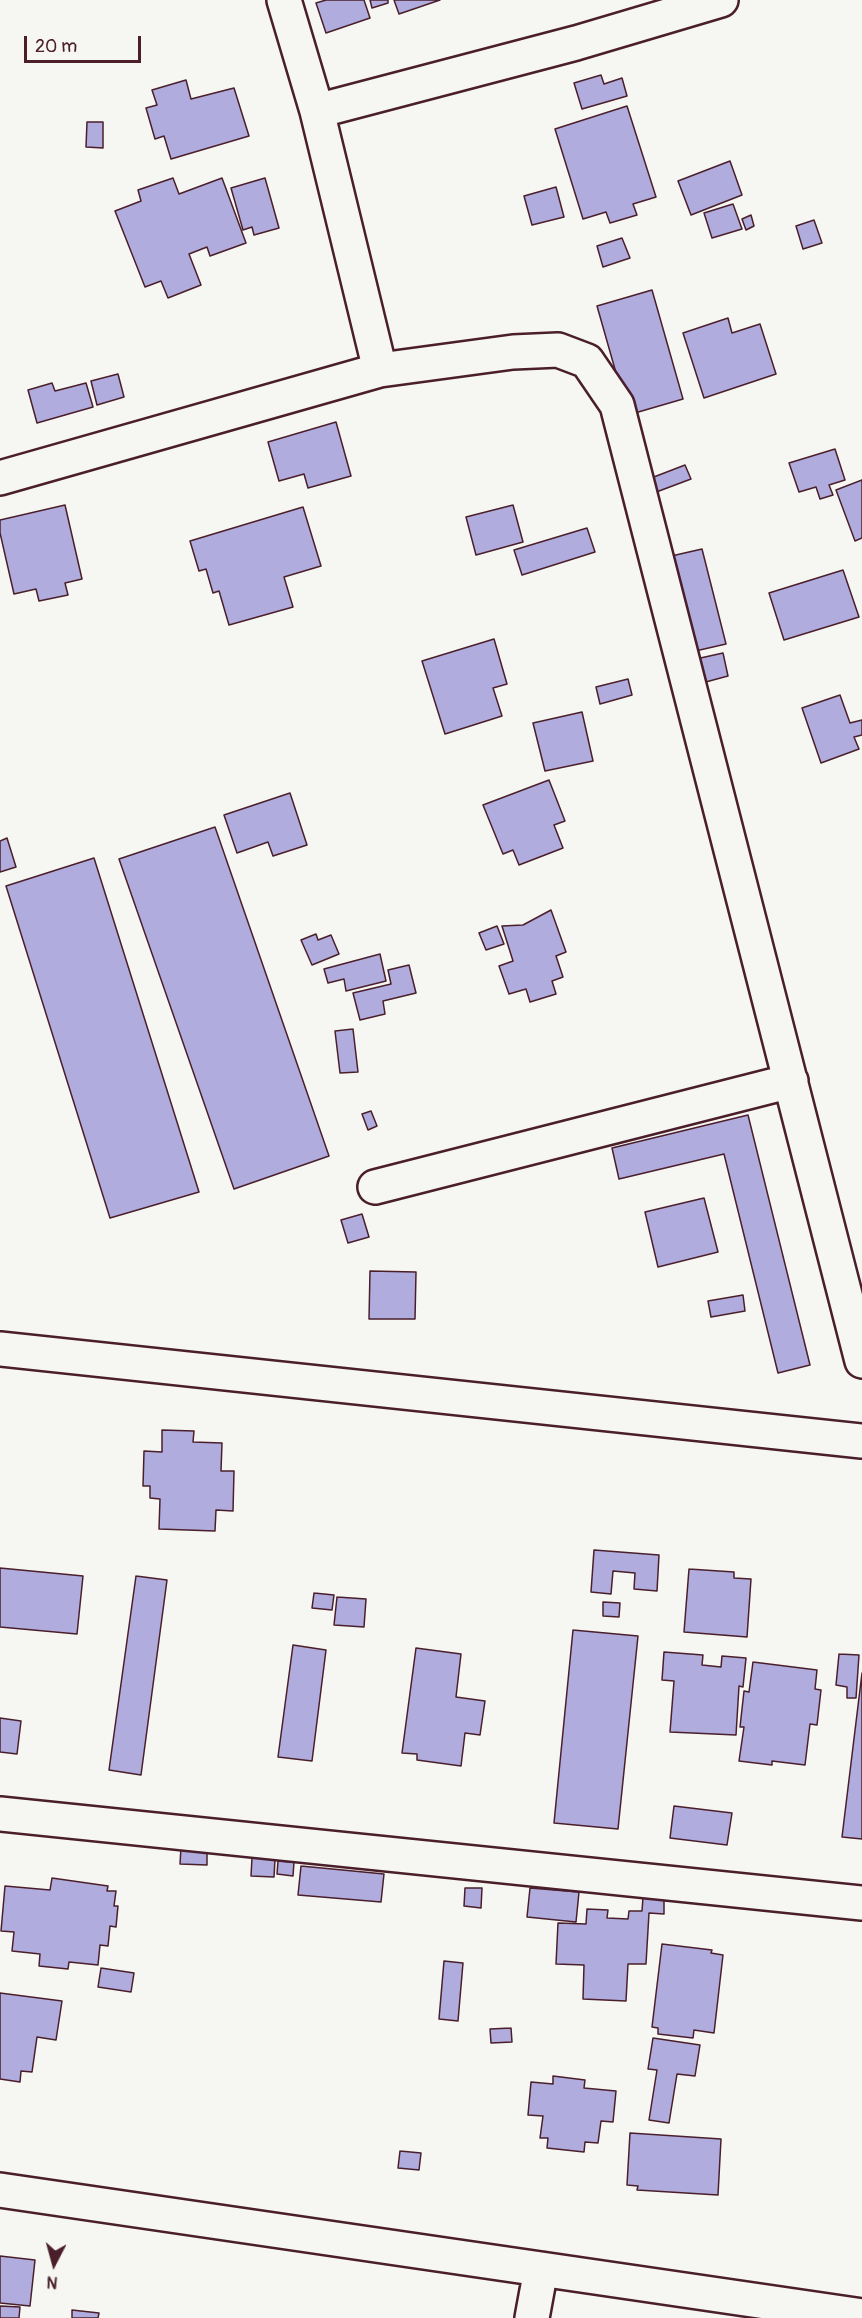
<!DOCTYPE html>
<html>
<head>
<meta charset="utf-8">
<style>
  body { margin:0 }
  #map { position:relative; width:862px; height:2318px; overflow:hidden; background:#f6f6f2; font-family:Pangolin,sans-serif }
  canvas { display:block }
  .north { position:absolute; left:24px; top:2234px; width:60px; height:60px; -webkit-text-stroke:4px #f6f6f2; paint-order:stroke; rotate:186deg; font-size:16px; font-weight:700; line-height:24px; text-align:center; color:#4a1f2b }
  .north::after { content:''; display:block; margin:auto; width:21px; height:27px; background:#4a1f2b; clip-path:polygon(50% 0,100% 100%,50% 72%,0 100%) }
  .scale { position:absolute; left:24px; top:36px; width:117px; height:27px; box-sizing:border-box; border:3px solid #4a1f2b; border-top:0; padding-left:8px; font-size:18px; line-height:21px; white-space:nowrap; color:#4a1f2b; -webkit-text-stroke:4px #f6f6f2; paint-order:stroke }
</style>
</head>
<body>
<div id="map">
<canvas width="862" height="2318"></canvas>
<div class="north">N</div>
<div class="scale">20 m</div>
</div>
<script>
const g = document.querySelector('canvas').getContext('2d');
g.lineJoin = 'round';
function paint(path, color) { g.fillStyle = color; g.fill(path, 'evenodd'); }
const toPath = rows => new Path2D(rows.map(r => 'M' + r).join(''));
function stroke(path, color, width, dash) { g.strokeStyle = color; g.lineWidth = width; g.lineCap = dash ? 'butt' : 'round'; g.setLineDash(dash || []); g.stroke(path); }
const building = toPath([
  [326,0,364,0,370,18,326,33,316,3,326,0],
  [370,0,388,0,388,3,372,8,370,0],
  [394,0,440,0,399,14,394,0],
  [601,75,604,84,622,78,627,96,582,109,574,83,601,75],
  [186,80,191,99,234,88,249,136,171,159,164,136,155,139,146,108,157,105,152,90,186,80],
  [627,106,656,197,633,204,637,215,610,223,606,212,583,219,555,129,627,106],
  [87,122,103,122,103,148,86,147,87,122],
  [730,161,742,195,691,215,678,181,730,161],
  [173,178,179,194,222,178,246,243,210,256,207,247,189,254,201,285,168,298,161,281,145,287,115,211,141,201,138,190,173,178],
  [265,178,279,228,254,235,252,227,243,230,231,188,265,178],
  [556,187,564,217,532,225,524,196,556,187],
  [733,204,742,229,712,238,704,213,733,204],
  [751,215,754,226,746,230,742,219,751,215],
  [814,220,822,243,803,249,796,226,814,220],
  [622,238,630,258,603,267,597,246,622,238],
  [652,290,683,399,628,415,597,306,652,290],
  [728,318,732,333,760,324,776,374,704,398,683,333,728,318],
  [118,374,124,397,97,405,91,381,118,374],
  [52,383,55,391,86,383,93,407,37,423,28,390,52,383],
  [336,422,351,476,308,488,304,474,279,481,268,442,336,422],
  [835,449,845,480,829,485,833,495,820,499,816,487,799,492,789,463,835,449],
  [685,465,691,479,651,494,646,480,685,465],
  [862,480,862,538,855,541,836,490,862,480],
  [65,505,82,579,65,583,68,595,39,601,36,589,14,594,0,533,0,520,65,505],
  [513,505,523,542,476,555,466,517,513,505],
  [303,507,321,566,284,577,293,607,229,625,219,591,213,593,206,569,199,571,190,541,303,507],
  [587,528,595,552,522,575,514,550,587,528],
  [702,549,726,644,691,652,667,557,702,549],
  [843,570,859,617,784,640,769,593,843,570],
  [494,639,507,684,493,688,502,716,445,734,422,661,494,639],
  [723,653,728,676,702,683,696,659,723,653],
  [628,679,632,695,600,704,596,687,628,679],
  [840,695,850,723,862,720,862,735,854,737,859,749,821,763,802,708,840,695],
  [582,712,593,761,545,771,533,723,582,712],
  [549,780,565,821,554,825,563,848,519,865,513,850,503,854,483,805,549,780],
  [290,793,307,845,273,856,268,842,237,853,224,815,290,793],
  [215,827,329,1156,234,1189,119,859,215,827],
  [7,838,16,867,0,872,0,841,7,838],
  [94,858,199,1192,110,1218,6,886,94,858],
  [551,910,566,952,556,956,563,977,552,981,556,994,530,1002,526,989,509,994,499,966,513,961,502,926,523,925,551,910],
  [497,926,504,944,486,950,479,933,497,926],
  [316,934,318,940,331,935,339,954,312,965,301,940,316,934],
  [380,954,386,981,346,991,344,979,328,983,324,969,380,954],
  [409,965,416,993,383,1001,385,1014,360,1020,353,993,391,984,388,970,409,965],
  [353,1029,358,1072,340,1073,335,1031,353,1029],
  [371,1111,377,1126,368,1130,362,1114,371,1111],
  [748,1115,810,1365,778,1373,724,1154,619,1179,612,1148,748,1115],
  [704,1198,718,1252,658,1267,645,1212,704,1198],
  [362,1214,369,1237,348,1243,341,1220,362,1214],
  [370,1271,416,1272,415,1319,369,1319,370,1271],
  [743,1295,745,1311,711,1317,708,1301,743,1295],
  [162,1430,194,1431,193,1442,222,1443,221,1471,234,1471,233,1511,216,1510,215,1531,159,1529,160,1499,150,1498,150,1486,143,1486,144,1451,162,1452,162,1430],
  [594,1550,659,1555,657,1591,634,1589,635,1573,613,1571,611,1594,591,1592,594,1550],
  [0,1568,83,1576,77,1634,0,1627,0,1568],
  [689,1569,734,1572,734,1578,751,1579,747,1637,684,1632,689,1569],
  [136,1576,167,1580,141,1775,109,1770,136,1576],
  [314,1593,334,1595,332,1610,312,1608,314,1593],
  [337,1597,366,1599,364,1627,334,1625,337,1597],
  [603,1602,620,1603,619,1617,603,1616,603,1602],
  [573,1630,638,1636,618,1829,554,1823,573,1630],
  [293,1645,326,1650,312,1761,278,1757,293,1645],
  [416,1648,461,1654,456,1697,485,1701,480,1735,465,1733,461,1766,417,1760,417,1754,402,1753,416,1648],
  [664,1652,703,1655,702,1665,721,1667,722,1656,746,1658,743,1687,739,1686,736,1735,670,1732,674,1681,662,1680,664,1652],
  [839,1654,859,1655,856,1698,847,1698,847,1687,836,1685,839,1654],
  [753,1662,817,1670,815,1689,821,1690,817,1725,810,1724,805,1765,772,1761,772,1765,739,1761,744,1727,740,1727,744,1691,749,1692,753,1662],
  [862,1673,862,1839,842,1837,862,1673],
  [0,1718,21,1721,17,1754,0,1752,0,1718],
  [674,1806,732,1813,727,1845,670,1838,674,1806],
  [181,1847,207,1848,207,1865,180,1864,181,1847],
  [252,1858,275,1859,274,1877,251,1876,252,1858],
  [278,1861,294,1862,293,1876,277,1874,278,1861],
  [301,1866,384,1874,381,1902,298,1895,301,1866],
  [52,1878,108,1886,107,1891,116,1891,114,1906,118,1906,116,1927,110,1926,108,1946,100,1945,98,1965,69,1962,68,1969,39,1966,40,1954,12,1951,14,1932,1,1931,5,1886,50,1890,52,1878],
  [465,1888,482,1888,481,1908,464,1906,465,1888],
  [530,1888,579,1892,576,1922,527,1917,530,1888],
  [643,1897,664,1898,664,1914,649,1913,646,1964,628,1964,626,2001,583,1999,584,1965,556,1964,558,1923,586,1924,587,1909,608,1910,607,1918,628,1919,629,1911,642,1911,643,1897],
  [662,1944,712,1950,711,1953,723,1955,714,2033,694,2030,693,2038,658,2034,658,2028,652,2027,662,1944],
  [444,1961,463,1963,458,2021,439,2019,444,1961],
  [101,1968,134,1973,131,1992,98,1987,101,1968],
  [0,1993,62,2001,56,2040,37,2037,32,2072,21,2071,20,2082,0,2079,0,1993],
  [511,2028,512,2042,491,2043,490,2029,511,2028],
  [653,2038,700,2045,695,2076,677,2074,669,2123,649,2120,657,2070,648,2069,653,2038],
  [553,2076,585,2080,584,2088,616,2091,613,2122,601,2121,598,2143,585,2142,584,2152,547,2148,548,2138,540,2138,543,2116,528,2115,531,2082,553,2084,553,2076],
  [630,2133,721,2139,718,2195,637,2190,638,2186,627,2185,630,2133],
  [400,2151,421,2153,419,2170,398,2168,400,2151],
  [0,2256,35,2260,30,2306,0,2303,0,2256],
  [0,2306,20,2307,19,2318,0,2318,0,2306],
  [72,2310,99,2313,98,2318,72,2318,72,2310]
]);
paint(building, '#b0acdd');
stroke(building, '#4a1f2b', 1.5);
const minor = toPath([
  [284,0,317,111,380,370],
  [317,111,576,43,721,0],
  [0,478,380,370,513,352,558,350,587,361,617,405,862,1361],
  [375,1187,791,1081],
  [0,1349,862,1441],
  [0,1814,862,1903],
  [0,2190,862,2316],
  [532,2318,541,2269]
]);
stroke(minor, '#4a1f2b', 38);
stroke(minor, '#f6f6f2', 33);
</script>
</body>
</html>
